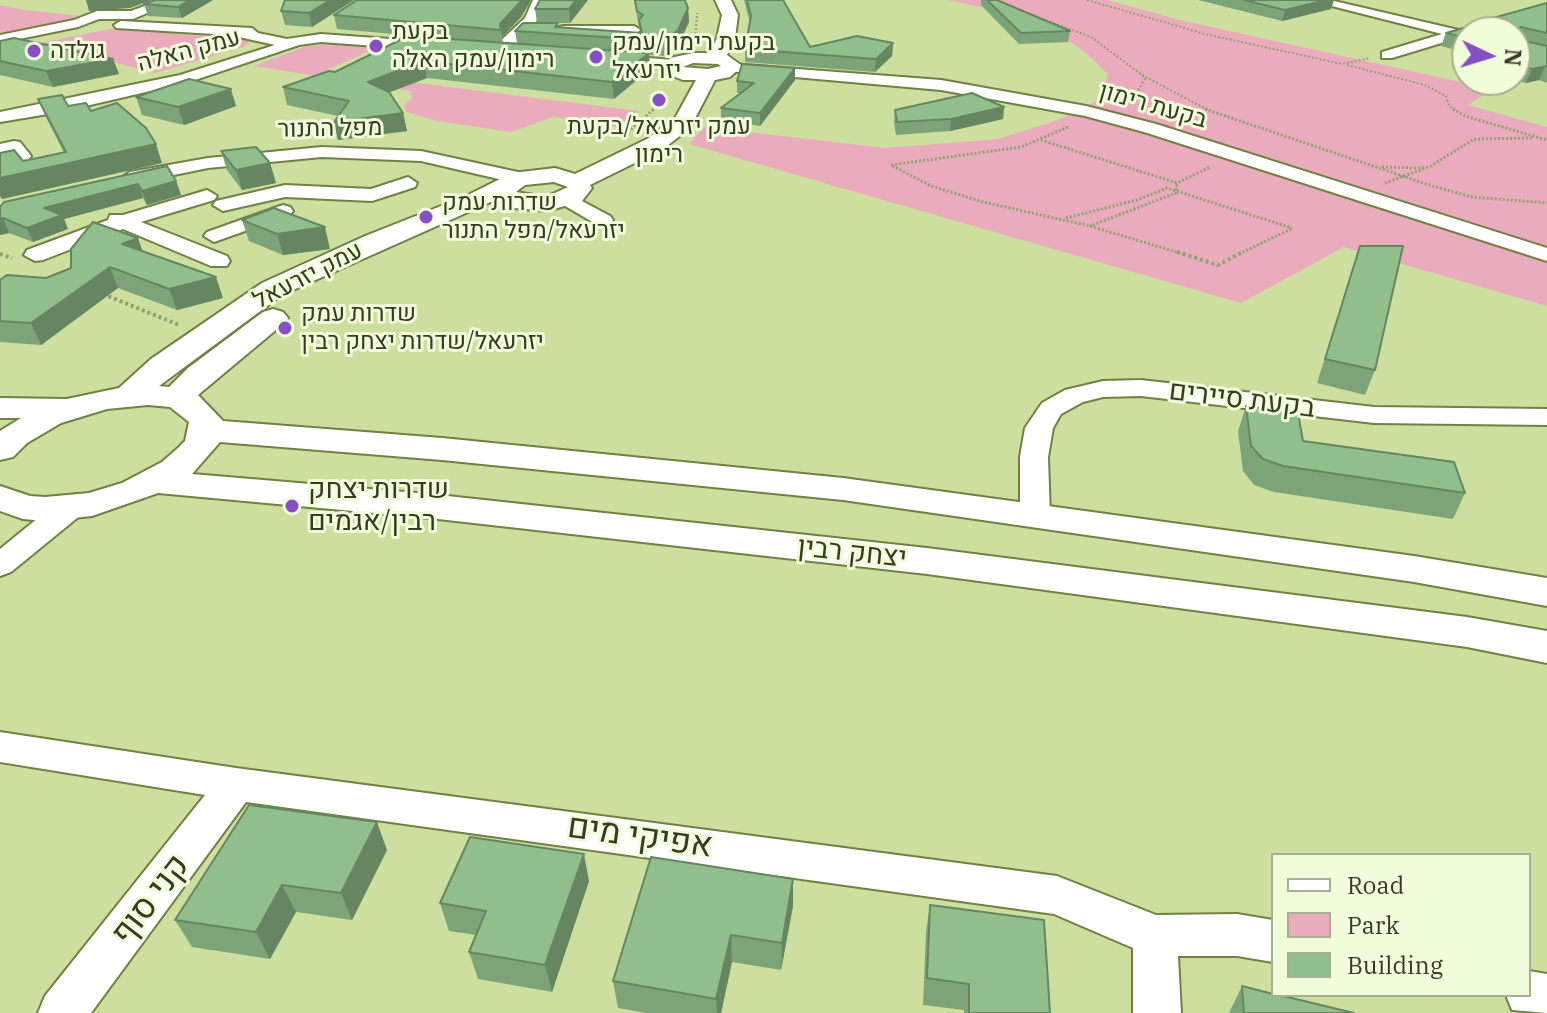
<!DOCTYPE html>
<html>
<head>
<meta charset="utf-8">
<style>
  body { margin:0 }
  #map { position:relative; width:1547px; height:1013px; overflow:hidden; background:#ccdf9e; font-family:"IBM Plex Serif",serif }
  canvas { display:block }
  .legend { position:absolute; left:1271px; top:853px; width:260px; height:144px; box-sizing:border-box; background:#f1fcdb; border:2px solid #a6af91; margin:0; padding:10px 14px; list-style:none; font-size:24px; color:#353c22 }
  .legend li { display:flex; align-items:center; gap:16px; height:40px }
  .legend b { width:40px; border:2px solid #a6af91 }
  .north { position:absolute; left:1451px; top:16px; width:80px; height:80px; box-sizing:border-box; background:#f1fcdb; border:2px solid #a6af91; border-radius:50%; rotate:94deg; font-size:22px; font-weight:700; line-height:32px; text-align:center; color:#353c22 }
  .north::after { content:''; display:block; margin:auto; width:28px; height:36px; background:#864fc6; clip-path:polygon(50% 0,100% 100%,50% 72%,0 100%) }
</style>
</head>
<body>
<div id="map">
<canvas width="1547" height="1013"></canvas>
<ul class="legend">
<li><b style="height:10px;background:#fff"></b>Road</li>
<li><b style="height:22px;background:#eaacbc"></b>Park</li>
<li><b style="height:22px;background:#91bf8b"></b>Building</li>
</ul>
<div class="north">N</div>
</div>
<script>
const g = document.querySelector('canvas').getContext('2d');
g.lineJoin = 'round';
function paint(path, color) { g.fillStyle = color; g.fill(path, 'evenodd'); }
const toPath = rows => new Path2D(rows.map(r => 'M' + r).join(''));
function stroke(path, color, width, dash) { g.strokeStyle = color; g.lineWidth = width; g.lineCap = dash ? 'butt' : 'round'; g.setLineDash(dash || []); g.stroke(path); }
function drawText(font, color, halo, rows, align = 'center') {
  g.font = font + ' "IBM Plex Serif",Heebo,serif'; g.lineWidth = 6; g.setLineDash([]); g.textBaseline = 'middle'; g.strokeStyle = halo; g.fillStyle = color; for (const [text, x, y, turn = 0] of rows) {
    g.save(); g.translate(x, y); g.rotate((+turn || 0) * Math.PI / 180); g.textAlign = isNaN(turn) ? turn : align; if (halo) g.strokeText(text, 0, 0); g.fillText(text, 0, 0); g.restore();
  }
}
paint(toPath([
  [947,0,1108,0,1175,19,1492,89,1468,105,1547,127,1547,306,1344,247,1241,303,689,144,704,127,886,148,998,139,1058,120,1100,99,1108,74,1085,52,1055,31,1015,14],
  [0,5,25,10,81,16,0,36],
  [110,29,245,39,250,41,243,47,155,73,40,43],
  [336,43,377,48,324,71,638,111,617,127,553,117,511,132,437,121,407,112,404,106,412,97,410,91,254,66,304,47]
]), '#eaacbc');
const minor = toPath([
  [161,0,178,0,133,19,99,19,78,27,0,43,0,35,74,20,97,11,131,11,161,0],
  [533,0,545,0,536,22,524,37,503,54,493,54,493,48,525,18,533,0],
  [1308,0,1330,0,1467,32,1467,40,1458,38,1392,58,1382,58,1382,52,1442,34,1308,0],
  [121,21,252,28,258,33,287,39,321,34,431,42,438,46,431,50,321,42,299,45,189,82,60,112,0,122,0,112,180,75,275,45,230,35,116,28,114,25,121,21],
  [564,26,634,26,641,30,634,34,559,33,559,27,564,26],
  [611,55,673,60,680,64,673,68,606,62,604,59,611,55],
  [732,64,941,80,1086,106,1156,124,1547,248,1547,261,1144,132,1085,116,941,90,727,71,727,65,732,64],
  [14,141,20,142,28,152,31,156,28,160,16,160,10,152,0,154,0,144,14,141],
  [322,147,421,151,527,174,529,178,520,184,421,161,322,157,208,168,130,184,121,178,130,172,208,158,322,147],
  [408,177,417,183,415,187,372,201,285,197,223,211,213,205,216,201,285,185,371,189,408,177],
  [207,190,217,196,214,200,141,222,227,256,230,261,227,266,211,266,123,229,43,260,35,261,24,255,27,250,108,220,110,215,123,215,207,190],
  [567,193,610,216,613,220,603,226,596,224,560,203,557,199,560,195,567,193],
  [283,205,290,207,293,211,290,215,214,242,204,236,207,232,283,205],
  [1141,380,1374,407,1547,409,1547,425,1374,423,1141,396,1103,397,1083,402,1061,414,1053,428,1048,457,1050,516,1046,523,1035,525,1024,523,1020,516,1020,457,1025,428,1042,403,1065,390,1103,381,1141,380],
  [71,498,82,500,86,507,82,514,11,572,0,576,0,549,60,500,71,498],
  [0,732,236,768,1057,876,1156,915,1237,914,1273,920,1273,962,1237,956,1178,956,1181,1013,1133,1013,1133,948,1054,914,246,802,91,1013,38,1013,45,996,205,795,0,762,0,732],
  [1529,971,1547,974,1547,1013,1512,1010,1506,995,1529,995,1529,971]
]);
const major = toPath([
  [715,0,731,0,738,15,735,38,727,55,742,66,730,77,715,80,690,128,663,149,590,185,592,188,582,201,547,211,514,208,495,200,282,295,159,386,169,387,188,368,263,312,273,309,283,312,288,318,283,324,198,395,223,421,442,438,843,478,1414,556,1547,578,1547,606,1414,582,843,500,442,460,220,442,192,474,429,494,927,548,1467,617,1547,631,1547,663,1467,647,927,574,429,518,158,493,92,516,45,521,23,519,0,511,0,486,30,496,45,497,89,493,122,483,162,462,178,448,185,441,189,422,170,407,148,405,107,409,61,423,27,443,13,457,0,460,0,431,21,418,0,418,0,398,67,399,119,388,151,359,262,283,365,236,464,197,512,173,555,168,575,174,647,139,674,120,696,80,683,80,665,73,663,69,670,58,693,53,710,53,717,38,722,15,715,0],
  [693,63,718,64,721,66,708,69,683,67,693,63],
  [554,182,568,187,546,197,516,192,525,185,554,182]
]);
stroke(minor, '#708143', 4);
stroke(major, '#708143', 4);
stroke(toPath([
  [1087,0,1205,34,1342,64,1370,58],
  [1016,9,1091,37,1142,75,1145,79,1130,103],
  [695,42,697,13],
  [1347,65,1425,85,1446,96,1449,106,1456,111],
  [1142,75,1210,111]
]), '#92a06e', 2, [2, 2]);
stroke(toPath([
  [1205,109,1432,186,1472,197,1547,203],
  [1453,109,1465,116,1547,140],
  [1068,127,1021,147,891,165,931,186,983,202,1090,226,1183,254],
  [628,132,654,109],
  [1041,140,1177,183,1176,193,1090,226],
  [1382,167,1424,168],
  [1385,183,1431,166,1474,139,1532,138],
  [1175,184,1210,167],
  [1066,218,1137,200,1167,188,1292,228],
  [1239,254,1293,228]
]), '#92a06e', 3, [2, 2]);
stroke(toPath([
  [1177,252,1218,265,1243,252],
  [0,254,12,258],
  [103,294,179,325]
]), '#92a06e', 4, [3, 3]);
paint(minor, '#fff');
paint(major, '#fff');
paint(toPath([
  [213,0,182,18,148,16,144,4],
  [354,0,312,27,285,25,281,11],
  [540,0,602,0,588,0,570,23,558,23,558,27,640,33,634,0,685,0,688,8,689,22,679,44,665,56,649,55,650,69,614,99,427,78,389,92,403,113,407,131,338,140,334,122,338,116,287,105,283,87,335,72,417,36,337,29,334,15,522,16,502,37,503,42,517,43,515,31,537,23,535,9],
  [744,0,782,0,810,47,893,43,892,56,875,72,745,62,745,49,750,23],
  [981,0,997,0,1070,31,1068,42,1019,44,981,5],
  [1198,0,1334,0,1331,9,1282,21],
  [1547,3,1547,83,1539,80,1526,83,1514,80,1515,32,1467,32,1467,53,1441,46,1446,33,1473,29,1475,23],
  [0,41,113,59,119,74,53,87,0,75],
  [795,80,760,126,721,120,721,108,740,93,737,93,737,81],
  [136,97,236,106,184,125,142,115],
  [38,99,91,111,162,163,2,199,0,196,0,153,23,161,64,153,46,117],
  [1004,107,1003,119,950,131,896,135,894,123,895,110],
  [221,151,270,163,276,183,242,190,227,170],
  [176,181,181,195,147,205,143,198,64,219,68,229,33,242,9,233,0,235,0,207],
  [242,220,330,249,283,255,249,241],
  [1360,246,1375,370,1365,395,1317,383],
  [143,251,223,298,177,310,118,288,41,345,0,342,0,280,46,278],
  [1246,406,1303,441,1465,493,1453,519,1274,492,1254,485,1243,471,1238,431],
  [387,850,352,920,296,912,270,959,192,947,175,920],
  [793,879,793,906,781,970,732,962,721,1013,646,1013,618,1008,613,981],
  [589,881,552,992,478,979,469,952,476,935,449,931,440,903],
  [930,905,1050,1013,964,1013,964,1010,923,1005,926,932],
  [1242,986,1354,1013,1229,1013]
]), '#7da478');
paint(toPath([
  [86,0,152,0,130,8,89,11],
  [190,0,213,0,182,18,178,7],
  [330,0,354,0,312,27,309,13],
  [522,0,531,0,522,16,502,37,500,24],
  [576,0,588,0,570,23,569,9],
  [1326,0,1334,0,1331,9,1282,21,1285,10],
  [688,8,689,22,679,44,665,56,664,41],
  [893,43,892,56,875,72,876,59],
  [649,53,650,69,614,99,612,82],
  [113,59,119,74,53,87,46,71],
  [424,61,427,78,372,99,368,82],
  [1545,66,1539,80,1526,83,1532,69],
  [795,68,795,80,760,126,760,113],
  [231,89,236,106,184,125,178,107],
  [1004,107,1003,119,950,131,951,119],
  [403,113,407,131,338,140,334,122],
  [156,144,162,163,2,199,0,195,0,178],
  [270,163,276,183,242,190,236,170],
  [176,181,181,195,147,205,142,191],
  [138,184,143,198,64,219,68,229,33,242,27,228,44,208],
  [3,218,9,233,0,235,0,219],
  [325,227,330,249,283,255,277,234],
  [138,238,145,258,122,244],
  [110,267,118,288,41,345,31,323],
  [216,277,223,298,177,310,169,289],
  [377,822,387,850,352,920,341,893],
  [584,854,589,881,552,992,545,965],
  [793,879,793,906,781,970,782,943],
  [282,885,296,912,270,959,256,932],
  [731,935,732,962,721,1013,717,1013,716,999]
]), '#668661');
const building = toPath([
  [155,0,190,0,178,7,144,4,155,0],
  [285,0,330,0,309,13,281,11,285,0],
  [357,0,522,0,500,24,501,30,334,15,357,0],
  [540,0,576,0,569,9,535,9,540,0],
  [635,0,685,0,688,8,678,30,664,41,515,31,523,23,558,23,555,27,642,33,639,20,643,15,637,11,635,0],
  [747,0,783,0,810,47,857,36,893,43,876,59,745,49,751,16,747,0],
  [987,0,997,0,1070,31,1021,33,987,0],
  [1244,0,1326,0,1285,10,1244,0],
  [1547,3,1547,33,1521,27,1517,30,1520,40,1547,46,1547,66,1532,69,1515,64,1515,32,1467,32,1467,38,1446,33,1463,28,1474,29,1475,23,1547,3],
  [408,36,649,53,612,82,424,61,368,82,389,92,403,113,334,122,349,101,283,87,329,71,335,72,408,36],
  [14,38,113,59,46,71,0,61,0,41,14,38],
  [742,64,795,68,760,113,721,108,754,83,737,81,742,64],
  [189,79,231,89,178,107,136,97,189,79],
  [972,93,1004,107,951,119,897,122,895,110,972,93],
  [62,95,68,106,86,103,91,111,117,103,146,128,156,144,0,178,0,153,14,150,23,161,66,152,38,99,62,95],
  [256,147,270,163,236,170,221,151,256,147],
  [167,166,176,181,142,191,138,184,44,208,62,215,27,228,3,218,0,219,0,207,4,202,167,166],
  [274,208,325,227,277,234,242,220,274,208],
  [93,222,138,238,122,244,216,277,169,289,110,267,31,323,0,321,0,280,7,275,46,278,71,268,71,249,93,222],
  [1360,246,1403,246,1375,370,1325,359,1360,246],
  [1246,406,1298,413,1303,441,1454,462,1465,493,1283,466,1263,459,1251,446,1246,406],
  [249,805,377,822,341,893,282,885,256,932,175,920,249,805],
  [470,837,584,854,545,965,469,952,486,911,440,903,470,837],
  [651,857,793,879,782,943,731,935,716,999,613,981,651,857],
  [930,905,1044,920,1050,1013,969,1013,969,984,927,978,930,905],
  [1242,986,1273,994,1273,995,1279,995,1354,1013,1244,1013,1242,986]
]);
paint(building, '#91bf8b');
stroke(building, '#668661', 2);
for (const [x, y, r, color] of [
  [376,46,8,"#864fc6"],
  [34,51,8,"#864fc6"],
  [596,57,8,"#864fc6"],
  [659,100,8,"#864fc6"],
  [426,217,8,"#864fc6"],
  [285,328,8,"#864fc6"],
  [292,506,8,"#864fc6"]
]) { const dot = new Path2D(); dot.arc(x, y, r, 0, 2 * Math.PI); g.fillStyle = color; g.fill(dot); stroke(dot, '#f1fcdb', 3); }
drawText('24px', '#353c22', '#f1fcdb', [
  ["בקעת",392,32],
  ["רימון/עמק האלה",392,60],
  ["בקעת רימון/עמק",612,43],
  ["יזרעאל",612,71],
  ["גולדה",50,51],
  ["עמק יזרעאל/בקעת",659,127,"center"],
  ["רימון",659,155,"center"],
  ["שדרות עמק",442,203],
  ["יזרעאל/מפל התנור",442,231],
  ["שדרות עמק",301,314],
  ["יזרעאל/שדרות יצחק רבין",301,342]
], 'left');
drawText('24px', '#353c22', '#f1fcdb', [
  ["עמק האלה",189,51,-15],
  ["בקעת רימון",1153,106,16],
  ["מפל התנור",330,129,-1],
  ["עמק יזרעאל",308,276,-27]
]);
drawText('28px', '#353c22', '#f1fcdb', [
  ["בקעת סיירים",1242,400,7],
  ["יצחק רבין",852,553,6]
]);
drawText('28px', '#353c22', '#f1fcdb', [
  ["שדרות יצחק",308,490],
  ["רבין/אגמים",308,522]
], 'left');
drawText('34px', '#353c22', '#f1fcdb', [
  ["אפיקי מים",640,837,8],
  ["קני סוף",151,900,-52]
]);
</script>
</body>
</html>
